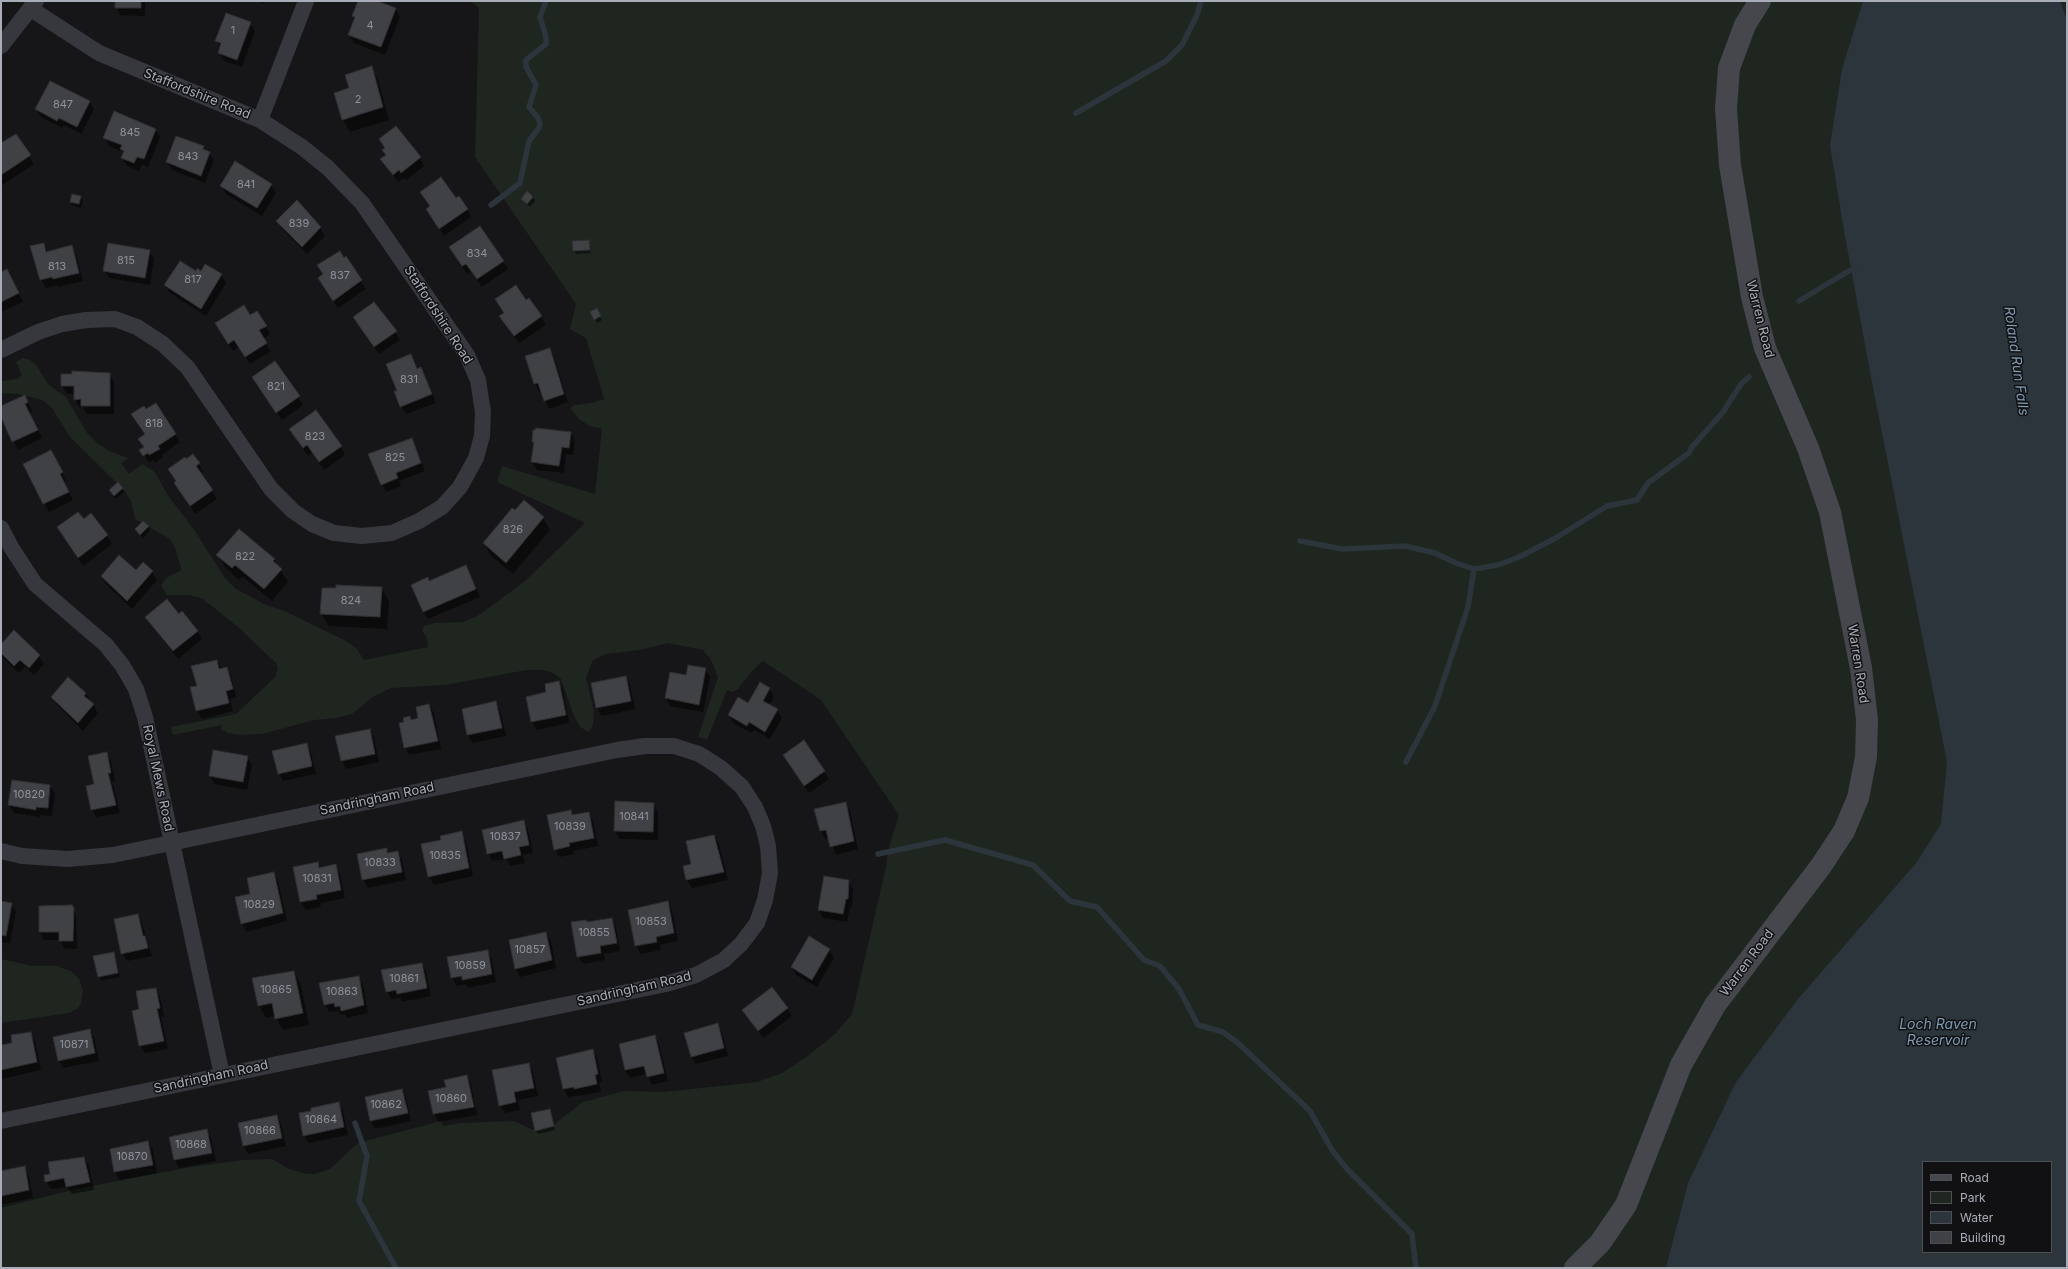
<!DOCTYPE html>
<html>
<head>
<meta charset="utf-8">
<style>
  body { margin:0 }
  #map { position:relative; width:2068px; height:1269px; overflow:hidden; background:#161618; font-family:Inter,sans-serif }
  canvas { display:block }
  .frame { position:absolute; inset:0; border:2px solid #a8adb8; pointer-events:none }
  .legend { position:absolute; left:1922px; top:1161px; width:130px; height:92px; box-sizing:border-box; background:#111113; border:1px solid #4d4f55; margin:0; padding:5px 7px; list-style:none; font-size:12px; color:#a8adb8 }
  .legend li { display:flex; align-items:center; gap:8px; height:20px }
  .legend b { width:20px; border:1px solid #4d4f55 }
</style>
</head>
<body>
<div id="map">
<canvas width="2068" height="1269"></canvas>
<div class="frame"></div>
<ul class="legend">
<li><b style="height:5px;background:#45474d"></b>Road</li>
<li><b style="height:11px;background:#1e261f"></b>Park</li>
<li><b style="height:11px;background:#2c353c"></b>Water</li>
<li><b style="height:11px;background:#404145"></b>Building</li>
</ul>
</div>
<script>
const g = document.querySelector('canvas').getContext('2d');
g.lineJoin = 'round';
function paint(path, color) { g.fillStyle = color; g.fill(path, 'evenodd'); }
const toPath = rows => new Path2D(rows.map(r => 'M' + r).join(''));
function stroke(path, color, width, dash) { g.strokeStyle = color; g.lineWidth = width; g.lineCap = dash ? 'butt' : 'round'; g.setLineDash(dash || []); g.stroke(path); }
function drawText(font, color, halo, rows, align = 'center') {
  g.font = font + ' Inter,sans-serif'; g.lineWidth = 3; g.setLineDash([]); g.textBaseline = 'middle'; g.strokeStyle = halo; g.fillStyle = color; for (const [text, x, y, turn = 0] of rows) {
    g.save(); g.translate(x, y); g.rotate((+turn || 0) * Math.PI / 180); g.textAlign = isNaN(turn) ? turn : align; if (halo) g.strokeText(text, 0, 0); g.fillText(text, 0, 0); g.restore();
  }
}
paint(toPath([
  [470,1,2067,1,2067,1268,1,1268,1,1208,76,1189,191,1167,244,1160,272,1159,289,1169,306,1174,315,1174,330,1169,358,1143,441,1121,443,1126,460,1123,514,1121,533,1130,553,1125,583,1102,624,1091,664,1092,757,1082,782,1073,805,1058,835,1034,852,1014,885,871,890,843,899,815,821,700,763,661,753,670,738,689,732,692,727,690,707,740,698,737,718,677,711,660,703,650,668,643,640,650,606,654,593,660,586,678,594,711,593,724,590,731,587,731,580,727,574,716,561,679,553,673,543,670,527,670,445,685,391,688,371,698,352,714,336,718,314,720,262,734,239,735,228,733,221,729,222,725,173,735,171,727,236,714,275,677,278,669,276,663,239,628,203,599,190,595,167,595,161,585,166,578,180,571,181,568,175,548,170,539,135,519,131,501,125,491,70,437,52,408,42,400,19,394,1,393,1,381,17,379,22,375,16,362,23,358,30,360,36,365,49,385,66,397,87,433,96,442,109,451,128,458,121,463,129,474,142,464,154,471,169,497,193,528,225,578,236,589,264,604,287,612,346,641,357,649,364,660,428,647,427,638,422,630,424,626,434,623,463,622,479,615,524,582,585,523,497,482,502,466,595,494,602,429,590,426,580,420,570,408,574,405,592,403,604,399,586,338,570,329,576,304,475,157,479,8],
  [1923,1162,2051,1162,2051,1252,1923,1252],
  [1,959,32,966,56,966,71,971,79,979,83,990,81,1003,78,1008,69,1013,1,1023]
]), '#1e261f');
paint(toPath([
  [1863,1,2060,1,2067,21,2067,1268,1666,1268,1688,1183,1736,1082,1798,999,1917,862,1941,824,1947,762,1870,372,1843,225,1830,145,1842,69],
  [1923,1162,2051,1162,2051,1252,1923,1252]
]), '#2c353c');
paint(toPath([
  [115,1,145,1,145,16,120,15,116,7],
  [257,1,266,1,264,4],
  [359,1,374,1,395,9,400,17,385,55,354,43,349,35],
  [250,23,255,31,242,67,224,61,219,53,221,48,217,40],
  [371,67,378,80,389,120,350,132,343,120,335,94,350,89],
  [50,83,90,102,94,110,81,134,64,125,62,128,41,117,36,109],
  [155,129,160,137,148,167,142,164,139,171,127,166,122,158,123,152,109,146,105,138],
  [16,135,34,164,1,186,1,144],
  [203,147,214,160,205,183,172,170,167,162],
  [383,150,420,158,424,166,406,180,404,178,398,182,382,160,386,156],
  [271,185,276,193,262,216,226,194,221,186],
  [80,197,83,201,81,208,73,206,71,202],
  [533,197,535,201,530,207,522,199],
  [456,200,467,209,471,217,444,236,432,217],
  [296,202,320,228,325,236,307,254,282,229,277,221],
  [588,241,591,253,576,254,574,251],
  [43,244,48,252,71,246,76,254,83,281,58,287,57,285,46,288,41,280],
  [149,251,154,259,150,285,109,278,104,270],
  [455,256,503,261,508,269,482,287,471,271,467,274],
  [346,258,366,289,338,308,324,287],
  [201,272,221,275,226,283,206,316,170,293,165,285],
  [1,273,11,278,23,302,1,312],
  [529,299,546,325,519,343,505,324],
  [380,309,400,340,379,354,359,325],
  [596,309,602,320,597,323,591,312],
  [250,316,266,326,270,334,263,339,271,351,250,364,239,347,233,351,221,331],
  [549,349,554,357,568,402,549,409,541,391,539,392,535,384,526,357],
  [411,355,418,369,421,368,425,376,436,403,406,414,401,406,398,391],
  [275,362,303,405,282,420,258,385],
  [109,374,114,382,114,414,87,414,83,407,79,407,75,399,75,394,67,394,62,386],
  [24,396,32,411,29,412,42,438,18,450,1,415,1,407],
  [156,404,180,442,162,455,163,457,155,463,153,460,149,463,141,450,145,448,146,411],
  [290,430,341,447,345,455,324,470,312,453,308,456],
  [571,433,575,441,573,455,566,454,564,473,537,470,532,462,535,445,533,442],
  [411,440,425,471,399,481,401,486,386,492,382,484],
  [56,459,66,481,64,482,73,500,49,512,24,464],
  [199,464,203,472,200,474,217,499,195,514,180,491,174,477],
  [122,489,124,492,116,499,110,491],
  [515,511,543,518,550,530,513,574,491,556,484,543],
  [83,520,107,536,112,544,83,566,58,528],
  [148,527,150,531,143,538,136,529],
  [218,555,274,560,288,582,272,601,243,577,239,580,225,567],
  [143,564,152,572,157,580,132,609,106,584,102,576,136,571],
  [470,574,480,597,428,619,423,611,429,582],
  [381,588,389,601,387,629,329,626,321,614],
  [179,615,197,631,202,639,178,659,146,617],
  [1,646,39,656,44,664,34,675,25,667,19,673,2,657],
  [217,661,222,669,227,668,231,676,236,697,230,699,233,711,202,719,197,711,192,688,198,686],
  [705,669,710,677,703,712,670,706,666,698,687,676],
  [625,677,630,685,635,709,602,716,597,708,592,684],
  [68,679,86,694,98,713,83,731,57,705,52,697],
  [558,682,563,690,569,723,537,730,532,722,527,697,548,693],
  [760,684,770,689,774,697,769,705,777,710,782,718,770,739,754,730,751,733,733,723,729,715,748,705],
  [496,703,500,711,506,736,473,743,468,735],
  [429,705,434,713,441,749,409,755,405,747,405,722,410,718,412,721,420,719],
  [369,730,374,738,379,762,346,769,342,761,336,737],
  [306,744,311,752,316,774,283,781,279,773],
  [107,754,111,762,115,781,112,781,120,813,96,817,92,809,95,785],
  [247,757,252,765,247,790,214,784,210,776],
  [789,763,824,772,829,779,809,793],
  [13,781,50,786,55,794,52,816,40,815,40,817,14,813,9,805],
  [616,802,653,804,658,812,658,840,620,839,615,831],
  [845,803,850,811,858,849,836,855,829,838,825,839,821,831],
  [571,811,573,816,588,813,593,821,598,846,573,851,574,854,559,857,555,849],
  [523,821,528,829,533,853,523,855,525,863,510,866,506,859,492,861,488,853],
  [461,833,466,841,473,876,434,885,429,877,422,844,442,840],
  [714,836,719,844,728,880,692,888,687,880,684,867,692,865],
  [386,849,388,853,397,852,402,860,406,880,368,888,363,880],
  [317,864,320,869,335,866,340,874,345,898,320,903,321,907,306,910,301,902],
  [274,873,278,881,287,921,246,932,242,924,251,895],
  [848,881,853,889,852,907,850,907,847,922,823,918,819,910],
  [1,902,11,904,16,912,10,943,1,942],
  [667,902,672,910,678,941,660,945,661,950,641,954,636,946],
  [72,906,76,914,77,949,64,948,60,940,44,940,40,932],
  [138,915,142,923,152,956,127,961,122,953],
  [611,919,616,927,620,951,604,954,605,960,583,964,578,956,587,923],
  [546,933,551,941,556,968,520,977,516,969,510,941],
  [829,950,834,958,817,987,796,975,792,967],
  [487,951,492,959,496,982,468,988,466,984,457,986,452,978],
  [114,953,120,977,101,981,94,957],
  [422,964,426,972,431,996,402,1002,400,998,391,999,387,991],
  [294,972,301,985,309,1025,283,1030,275,1016,266,1018,259,1005],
  [359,977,363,985,368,1013,347,1018,345,1014,341,1015,338,1011,329,1012,325,1004],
  [156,989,160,997,164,1016,161,1017,168,1049,145,1053,140,1045,140,1010],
  [787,1008,792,1016,763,1038,744,1010],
  [717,1024,722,1032,728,1056,696,1064,691,1057],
  [90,1030,94,1038,99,1061,63,1068,59,1060],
  [31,1033,35,1041,41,1070,2,1079,1,1046,13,1044],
  [655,1036,659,1044,668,1081,652,1085,647,1074,630,1078,625,1070],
  [592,1050,597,1058,602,1082,599,1083,601,1092,568,1097,564,1089,557,1058],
  [528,1064,533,1072,538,1096,518,1100,520,1110,505,1113,500,1105],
  [466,1076,471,1084,477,1115,439,1122,434,1114,447,1088],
  [402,1090,406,1098,411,1121,375,1129,371,1121],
  [338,1103,343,1111,348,1135,309,1143,304,1135,312,1112],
  [550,1110,555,1130,538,1134,535,1130],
  [277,1116,281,1124,286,1146,248,1154,244,1146],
  [207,1130,211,1138,216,1161,179,1168,175,1160,170,1137],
  [148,1142,153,1150,157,1173,120,1180,115,1172,111,1150],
  [84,1158,89,1166,94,1190,72,1194,67,1187,51,1189,46,1181],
  [24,1168,29,1176,33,1198,1,1205,1,1172]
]), '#0007');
stroke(toPath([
  [1076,113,1166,61,1182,45,1197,15,1201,1],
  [491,205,520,183,529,141,539,128,540,123,538,118,529,107,536,85,526,67,526,60,546,44,546,37,540,17,546,1],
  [1799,301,1857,266],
  [1300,541,1342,549,1405,546,1435,553,1456,563,1474,569,1498,565,1517,558,1554,539,1607,506,1637,500,1648,483,1689,453,1692,447,1723,412,1741,384,1749,377],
  [1406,762,1435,706,1468,607,1474,569],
  [878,854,945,840,1033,865,1070,901,1097,907,1144,960,1160,966,1179,989,1198,1025,1223,1032,1238,1043,1310,1111,1332,1150,1347,1169,1412,1234,1416,1268],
  [355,1123,367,1156,359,1201,396,1268]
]), '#2c353c', 5.5);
const building = toPath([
  [115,1,141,1,141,8,115,8,115,1],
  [358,1,377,1,396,8,381,47,348,35,355,17,352,16,358,1],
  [226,13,251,22,237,60,218,53,221,43,215,41,226,13],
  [372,66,383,107,342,120,334,93,349,88,345,75,372,66],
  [50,81,90,101,77,127,59,118,57,121,35,109,50,81],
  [114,111,156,129,144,159,137,157,134,163,121,158,124,151,120,149,122,145,103,138,114,111],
  [396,126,421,157,401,173,399,170,393,175,380,159,386,155,382,150,385,148,379,139,396,126],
  [16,134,31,155,1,175,1,143,16,134],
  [176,136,204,146,203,149,210,152,201,176,166,162,176,136],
  [235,161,272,184,257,208,220,186,235,161],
  [441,177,456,198,459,196,468,209,439,229,426,209,430,206,420,192,441,177],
  [527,191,533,197,527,204,521,199,527,191],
  [72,194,81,196,79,204,70,202,72,194],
  [297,200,321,227,302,247,276,221,297,200],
  [480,226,504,261,477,279,466,264,462,266,449,247,480,226],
  [589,240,590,250,573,251,572,241,589,240],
  [44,243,46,252,72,245,79,273,53,279,52,277,40,280,30,246,44,243],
  [108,243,150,250,145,278,103,271,108,243],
  [340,251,344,258,346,256,362,280,333,301,318,278,323,274,317,265,340,251],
  [180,261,196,271,197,268,201,271,205,264,222,274,201,309,164,285,180,261],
  [7,269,19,293,1,302,1,272,7,269],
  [516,285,526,300,529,298,542,316,514,336,499,316,504,313,495,299,516,285],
  [374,302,397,331,374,347,353,317,374,302],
  [244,305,250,315,257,311,267,326,259,330,267,343,245,357,234,340,228,344,215,323,244,305],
  [597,308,601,316,594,320,590,312,597,308],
  [550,348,564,394,544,401,538,383,534,384,525,356,550,348],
  [411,354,417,369,421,367,432,394,400,407,394,391,397,391,386,364,411,354],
  [275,361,300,396,276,413,252,377,275,361],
  [72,371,110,373,110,406,81,406,81,399,74,400,74,386,61,386,61,374,72,374,72,371],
  [25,395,28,402,25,404,38,430,12,442,1,417,1,406,25,395],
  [156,403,176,434,158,446,160,449,149,455,148,453,143,456,139,450,144,447,138,439,145,434,131,414,144,406,146,409,156,403],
  [316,410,342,446,319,462,307,445,303,448,289,429,316,410],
  [536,428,571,432,569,448,562,447,559,466,531,462,534,442,532,442,533,430,535,430,536,428],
  [412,438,421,463,396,473,398,478,381,485,368,454,412,438],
  [51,450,63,472,60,474,69,492,43,504,23,464,51,450],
  [193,454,200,463,196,466,213,490,190,506,174,483,176,481,168,469,185,457,186,459,193,454],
  [118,482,123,488,114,496,109,490,118,482],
  [524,500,544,517,506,563,483,543,512,508,515,510,524,500],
  [78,512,84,519,91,513,108,535,78,558,57,527,78,512],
  [143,521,149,526,140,535,135,529,143,521],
  [239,529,275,559,273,561,282,569,264,589,235,565,232,568,216,555,239,529],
  [119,555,136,570,143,562,153,571,127,601,101,576,119,555],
  [466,565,476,589,423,612,411,585,428,577,429,581,466,565],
  [336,585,382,587,380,617,320,614,322,588,336,588,336,585],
  [167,599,179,614,182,611,198,631,173,651,145,617,167,599],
  [14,630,40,655,29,668,20,660,14,666,1,653,1,644,14,630],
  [217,660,219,669,227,667,233,689,226,691,229,703,196,711,190,687,197,686,191,666,217,660],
  [688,665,706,668,699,705,665,698,670,672,686,675,688,665],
  [626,676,631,701,596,708,591,683,626,676],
  [68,677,86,693,84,696,94,704,78,723,51,697,68,677],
  [559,681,566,715,531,722,526,697,546,692,545,684,559,681],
  [760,682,770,688,763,701,778,709,765,732,749,722,747,726,728,715,738,697,748,703,760,682],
  [496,701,502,728,467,735,462,709,496,701],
  [429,704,438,741,404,748,399,723,404,722,403,718,410,716,411,720,418,718,416,707,429,704],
  [370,729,375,754,341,761,335,736,370,729],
  [804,740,825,771,804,786,783,755,804,740],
  [307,743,312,766,278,774,272,751,307,743],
  [213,750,248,756,243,782,209,776,213,750],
  [107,752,111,773,108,773,116,805,91,810,86,786,94,784,88,756,107,752],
  [12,780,50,785,48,808,36,807,36,810,8,805,12,780],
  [615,801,654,803,653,832,614,831,615,801],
  [846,802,854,841,830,847,826,830,820,831,814,809,846,802],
  [571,810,572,815,589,812,594,838,569,843,570,846,554,850,547,815,571,810],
  [524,820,529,845,519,847,521,855,504,859,502,851,487,854,482,830,524,820],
  [462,831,469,868,428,877,421,844,441,840,440,836,462,831],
  [714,835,724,872,686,880,683,866,691,864,686,841,714,835],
  [387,848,387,853,398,851,402,872,362,880,357,854,387,848],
  [318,862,319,868,336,864,341,890,316,895,317,899,300,902,293,867,318,862],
  [274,872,283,913,241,924,235,897,250,894,247,878,274,872],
  [824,876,849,880,848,899,846,899,843,914,818,910,824,876],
  [1,901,12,903,6,936,1,935,1,901],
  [668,901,674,933,656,937,657,942,635,946,628,910,668,901],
  [72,905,74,908,73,941,59,941,59,932,39,932,39,906,72,905],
  [138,914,143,936,145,936,148,948,121,954,114,919,138,914],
  [612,918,617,943,600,946,601,953,577,957,571,922,586,920,587,922,612,918],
  [546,932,552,960,515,969,509,940,546,932],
  [809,936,830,949,812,980,791,967,809,936],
  [488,950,492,974,462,980,462,976,451,978,447,957,488,950],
  [114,952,118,973,98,977,93,956,114,952],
  [422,963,427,988,397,994,396,990,386,992,381,970,422,963],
  [294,971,303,1013,275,1019,272,1003,258,1006,252,978,294,971],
  [359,976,364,1005,341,1011,340,1006,335,1007,334,1003,324,1005,319,983,359,976],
  [772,987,788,1008,758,1031,742,1010,772,987],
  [156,988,160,1008,157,1009,164,1041,139,1046,132,1011,139,1009,136,991,156,988],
  [718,1023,724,1048,691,1057,684,1033,718,1023],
  [90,1029,95,1053,58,1061,53,1037,90,1029],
  [31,1032,37,1062,1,1070,1,1045,12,1043,11,1035,31,1032],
  [655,1035,664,1073,647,1077,644,1066,625,1070,619,1044,655,1035],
  [593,1049,598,1074,595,1075,597,1084,574,1089,574,1087,563,1089,556,1058,593,1049],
  [529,1063,534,1088,514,1092,516,1102,499,1106,492,1070,529,1063],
  [467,1075,474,1107,433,1114,428,1091,446,1087,444,1080,467,1075],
  [402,1089,408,1113,370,1121,365,1097,402,1089],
  [339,1102,344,1127,303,1136,299,1113,311,1111,311,1108,339,1102],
  [550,1109,554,1126,535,1131,531,1113,550,1109],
  [277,1115,282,1138,243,1146,238,1123,277,1115],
  [207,1129,212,1153,174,1160,169,1137,207,1129],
  [148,1141,153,1165,114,1172,110,1149,148,1141],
  [84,1157,90,1182,66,1187,64,1178,45,1182,44,1175,50,1174,48,1162,84,1157],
  [25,1166,29,1190,1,1196,1,1171,25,1166]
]);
paint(building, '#404145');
stroke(building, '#303034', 1);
stroke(toPath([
  [1,46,36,1],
  [260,120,306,1],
  [1,350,38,332,62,324,86,320,115,319,137,327,163,344,188,368,271,489,293,511,312,524,334,533,362,536,392,533,419,521,442,507,460,487,476,458,482,436,483,412,478,380,467,355,362,203,328,168,302,147,260,120,99,53,31,9],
  [1,528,11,547,35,584,106,645,122,665,136,689,145,717,222,1075],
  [1,851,22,856,67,859,113,855,617,750,645,746,674,746,699,754,721,768,742,787,755,807,763,826,768,846,770,873,765,900,757,923,741,944,724,960,696,975,666,984,1,1121]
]), '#37383d', 16);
stroke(toPath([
  [1575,1268,1600,1243,1626,1205,1681,1065,1715,1005,1821,866,1844,831,1858,798,1866,757,1867,720,1861,668,1830,512,1808,448,1765,348,1752,297,1730,165,1726,109,1729,68,1745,25,1760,1]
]), '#45474d', 22);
drawText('11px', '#8e929b', null, [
  ["4",370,26],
  ["1",233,31],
  ["2",358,100],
  ["847",63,105],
  ["845",130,133],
  ["843",188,157],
  ["841",246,185],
  ["839",299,224],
  ["834",477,254],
  ["815",126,261],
  ["813",57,267],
  ["837",340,276],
  ["817",193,280],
  ["831",409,380],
  ["821",276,387],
  ["818",154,424],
  ["823",315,437],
  ["825",395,458],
  ["826",513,530],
  ["822",245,557],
  ["824",351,601],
  ["10820",29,795],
  ["10841",634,817],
  ["10839",570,827],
  ["10837",505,837],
  ["10835",445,856],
  ["10833",380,863],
  ["10831",317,879],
  ["10829",259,905],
  ["10853",651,922],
  ["10855",594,933],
  ["10857",530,950],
  ["10859",470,966],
  ["10861",404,979],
  ["10865",276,990],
  ["10863",342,992],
  ["10871",74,1045],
  ["10860",451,1099],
  ["10862",386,1105],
  ["10864",321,1120],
  ["10866",260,1131],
  ["10868",191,1145],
  ["10870",132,1157]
]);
drawText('13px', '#a8adb8', '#111113', [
  ["Staffordshire Road",197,94,22],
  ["Staffordshire Road",438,315,57],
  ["Warren Road",1760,319,76],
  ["Warren Road",1858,664,81],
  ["Royal Mews Road",158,778,78],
  ["Sandringham Road",377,799,-12],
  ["Warren Road",1747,963,-53],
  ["Sandringham Road",634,989,-13],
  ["Sandringham Road",211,1077,-12]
]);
drawText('italic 14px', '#7f9bb3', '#111113', [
  ["Roland Run Falls",2016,361,82],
  ["Loch Raven",1938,1025],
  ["Reservoir",1938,1041]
]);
</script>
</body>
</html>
